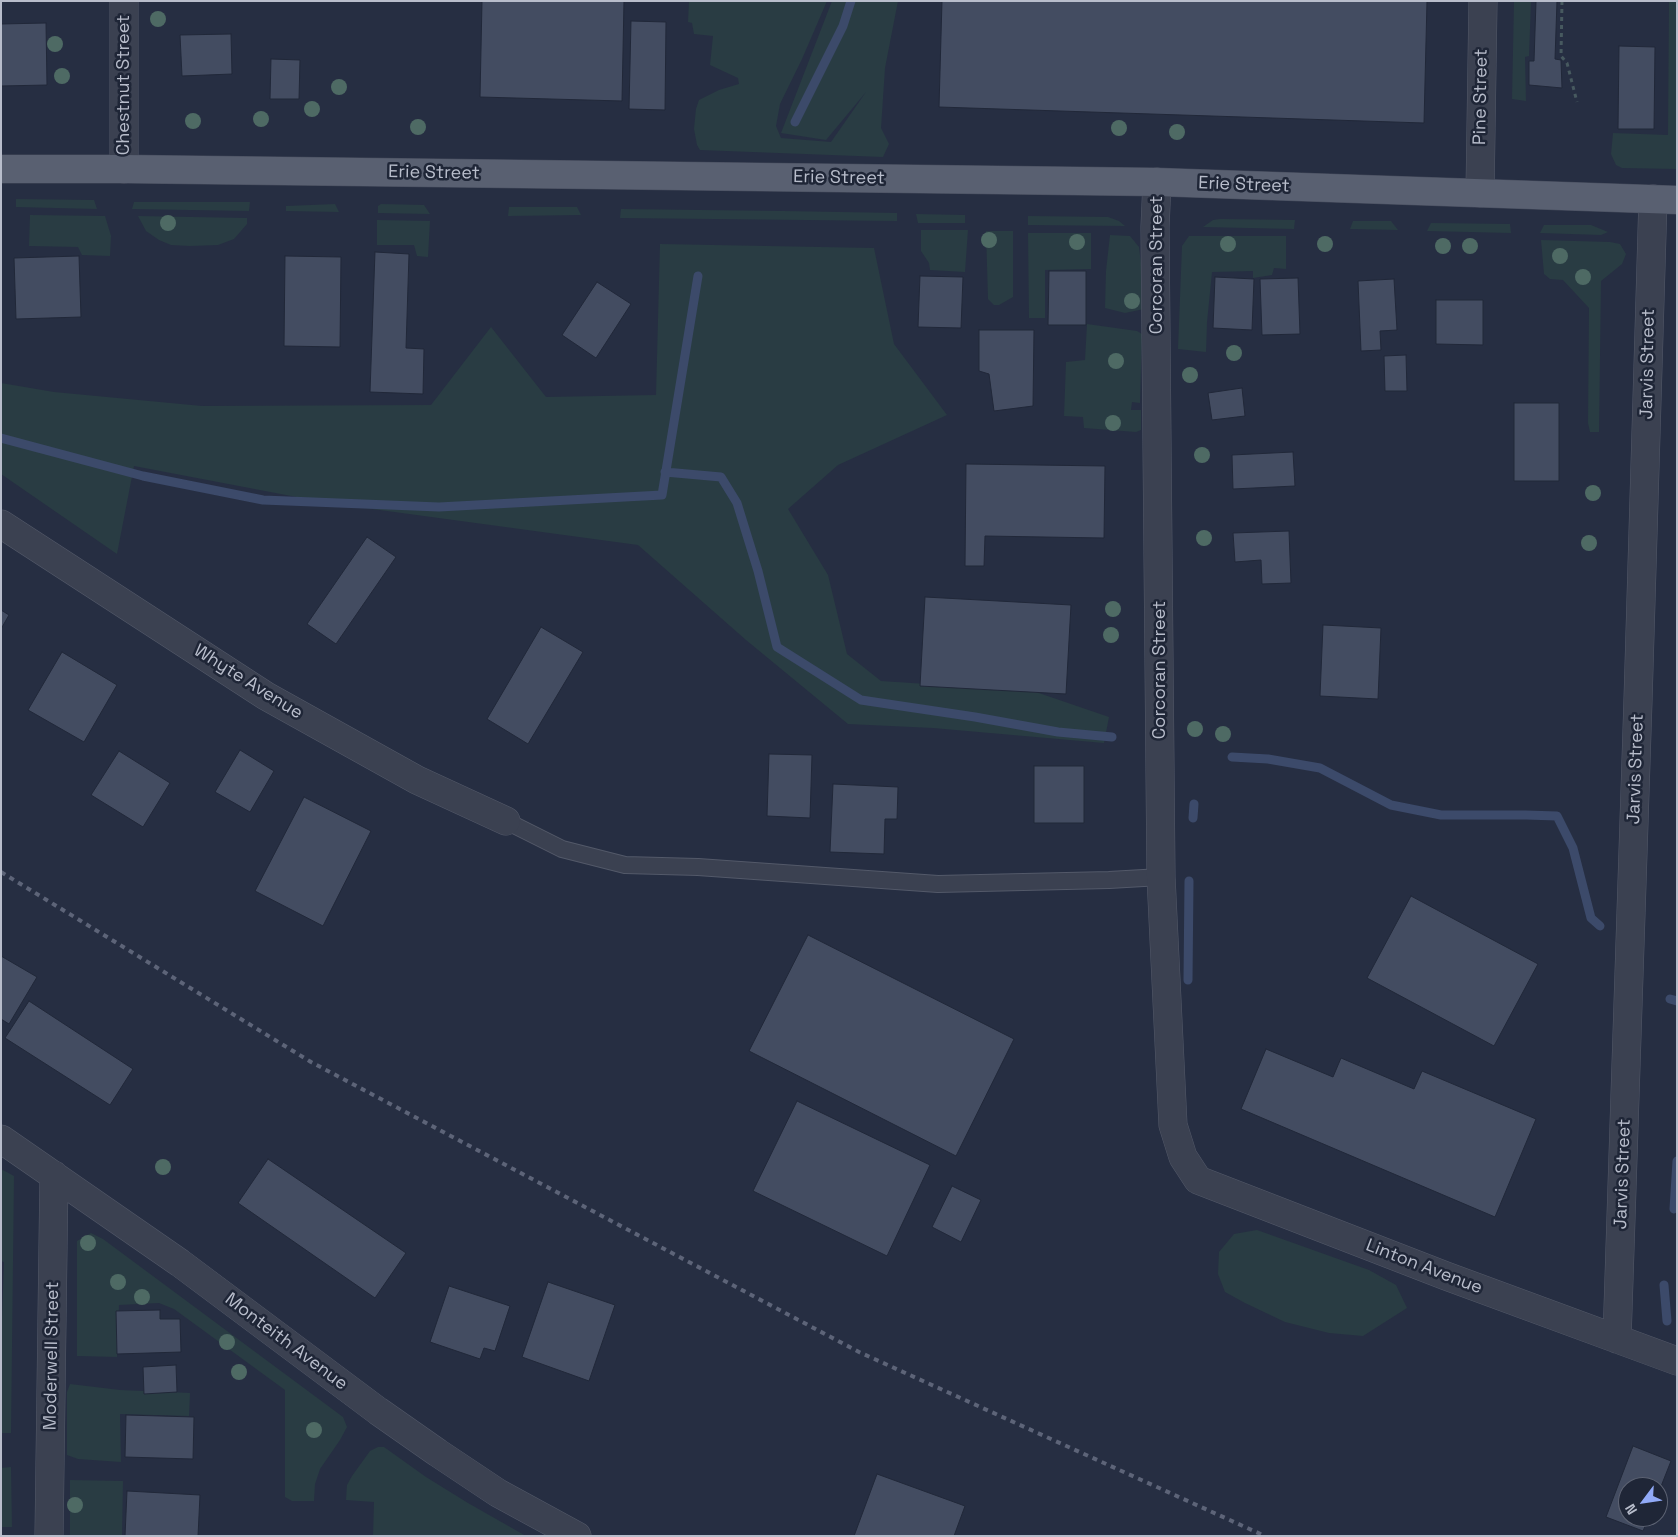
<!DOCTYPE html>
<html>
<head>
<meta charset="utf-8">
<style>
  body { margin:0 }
  #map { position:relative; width:1678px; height:1537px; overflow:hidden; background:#262e42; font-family:"Space Grotesk",sans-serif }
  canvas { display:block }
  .frame { position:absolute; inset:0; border:2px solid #b8bdcb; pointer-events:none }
  .north { position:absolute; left:1618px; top:1477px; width:50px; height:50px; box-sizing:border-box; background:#1f2637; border:1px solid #5c6272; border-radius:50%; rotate:239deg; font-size:14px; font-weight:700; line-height:20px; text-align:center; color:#b8bdcb }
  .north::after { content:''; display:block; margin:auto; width:18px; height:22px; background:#91aaf8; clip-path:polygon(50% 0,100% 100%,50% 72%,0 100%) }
</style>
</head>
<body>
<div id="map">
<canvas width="1678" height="1537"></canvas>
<div class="frame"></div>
<div class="north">N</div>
</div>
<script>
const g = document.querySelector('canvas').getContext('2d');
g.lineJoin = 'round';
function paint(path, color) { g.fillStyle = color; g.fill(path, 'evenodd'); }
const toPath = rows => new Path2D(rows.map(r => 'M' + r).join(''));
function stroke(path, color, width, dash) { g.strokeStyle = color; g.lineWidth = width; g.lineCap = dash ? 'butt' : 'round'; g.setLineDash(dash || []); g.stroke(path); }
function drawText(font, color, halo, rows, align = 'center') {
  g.font = font + ' "Space Grotesk",sans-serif'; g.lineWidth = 5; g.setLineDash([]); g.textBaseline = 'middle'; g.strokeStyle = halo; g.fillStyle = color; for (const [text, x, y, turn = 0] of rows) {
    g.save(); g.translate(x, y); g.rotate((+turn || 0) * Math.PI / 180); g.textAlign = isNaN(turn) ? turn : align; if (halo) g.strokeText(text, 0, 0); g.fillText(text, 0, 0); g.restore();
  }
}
paint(toPath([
  [689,1,827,1,802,59,780,104,776,126,781,138,831,142,866,92,826,140,781,133,832,1,898,1,885,68,881,128,889,144,883,157,700,150,697,145,694,129,696,109,699,100,719,90,739,84,738,78,710,65,713,36,694,34,692,23,688,22],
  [1514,1,1531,1,1529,56,1525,57,1526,101,1512,99],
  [1669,1,1677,1,1677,169,1622,168,1616,165,1611,154,1613,133,1668,135],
  [16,199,94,200,97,209,16,207],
  [134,202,250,202,249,211,132,209],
  [335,204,339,212,286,211,286,206],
  [381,204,424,205,430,214,378,213,378,206],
  [509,207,577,207,581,215,508,216],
  [621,209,783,211,897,213,897,221,620,218],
  [916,214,965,215,965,223,918,223],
  [30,215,105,216,111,236,110,256,82,255,78,247,29,246],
  [138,216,247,218,247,224,234,239,218,245,190,246,171,245,159,240,146,231],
  [1028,216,1108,217,1119,221,1125,226,1028,225],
  [1220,219,1295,220,1294,229,1203,227,1213,220],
  [377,220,430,221,428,257,417,256,414,245,377,245],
  [1353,221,1391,221,1398,230,1350,229],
  [1431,223,1510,224,1511,233,1427,231],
  [1544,225,1591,225,1608,232,1601,235,1540,233],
  [921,230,968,230,965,272,930,270,929,263,921,251],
  [986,231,1013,231,1013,297,999,305,994,305,988,299],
  [1028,233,1091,233,1091,269,1045,270,1045,318,1029,318],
  [1110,235,1130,236,1139,247,1144,287,1144,309,1125,313,1105,308,1106,271],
  [1189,236,1286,236,1286,269,1274,268,1272,275,1253,278,1253,271,1212,272,1207,322,1206,352,1178,349,1182,246],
  [1541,240,1610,242,1620,244,1626,254,1622,264,1601,281,1599,432,1590,432,1588,423,1589,308,1563,280,1550,279,1544,274],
  [660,244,874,248,894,344,947,415,838,465,788,509,828,575,847,654,881,681,1033,691,1109,717,1104,743,933,728,848,724,746,640,638,545,328,503,134,466,117,554,1,474,1,383,54,392,202,406,431,405,491,327,546,397,656,395],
  [1087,324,1137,331,1142,334,1140,403,1132,402,1131,410,1141,410,1141,430,1136,432,1084,428,1083,417,1064,416,1066,362,1085,360],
  [1,1169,14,1176,11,1433,1,1433,1,1343,4,1262,1,1261],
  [1257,1230,1369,1270,1396,1285,1407,1308,1363,1336,1329,1333,1285,1322,1245,1303,1225,1292,1218,1274,1219,1252,1234,1234],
  [91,1233,103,1239,343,1417,347,1427,340,1440,320,1469,315,1484,314,1501,292,1501,285,1497,285,1390,174,1309,159,1303,119,1305,117,1357,77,1356,77,1241],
  [70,1384,120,1390,190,1393,189,1416,120,1414,121,1462,78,1459,67,1455,67,1392],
  [378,1447,384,1447,426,1477,468,1503,526,1536,373,1536,374,1502,346,1500,347,1485,352,1476,370,1451],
  [11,1467,12,1527,1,1527,1,1468],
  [70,1480,123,1481,122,1536,70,1536]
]), '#293c43');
stroke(toPath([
  [795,122,843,26,851,1],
  [1,438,143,476,263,500,439,507,662,495,698,276],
  [665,472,721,477,737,503,758,571,777,647,861,700,975,717,1058,732,1112,737],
  [1232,757,1268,759,1320,768,1391,805,1441,815,1526,815,1557,816,1573,848,1591,918,1600,926],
  [1193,818,1194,804],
  [1188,980,1189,881],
  [1670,999,1677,1001],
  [1674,1209,1677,1161],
  [1664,1285,1667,1321]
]), '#3c4a6a', 9);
const building = toPath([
  [482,1,624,1,622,101,480,97,482,1],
  [942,1,1427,1,1424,123,939,107,942,1],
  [1536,1,1557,1,1555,59,1561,60,1562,88,1529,85,1529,61,1534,61,1536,1],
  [631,21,666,22,665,110,629,109,631,21],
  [46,23,47,85,1,86,1,24,46,23],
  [231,34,232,74,182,76,180,35,231,34],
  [1619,46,1655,47,1654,129,1618,129,1619,46],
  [271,59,300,60,299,99,270,99,271,59],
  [375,252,409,254,406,348,424,349,423,394,370,392,375,252],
  [79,256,81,317,16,319,14,258,79,256],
  [285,256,341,257,340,347,284,346,285,256],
  [1049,271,1086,271,1086,325,1048,325,1049,271],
  [920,276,963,277,961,328,918,327,920,276],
  [1215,277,1254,279,1252,330,1213,328,1215,277],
  [1298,278,1300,334,1262,335,1260,279,1298,278],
  [1394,279,1397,330,1380,331,1381,350,1361,351,1358,281,1394,279],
  [597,282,631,304,596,358,562,335,597,282],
  [1436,300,1483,300,1483,345,1436,344,1436,300],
  [979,330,1034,330,1033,406,994,411,989,374,979,371,979,330],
  [1406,355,1407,391,1385,391,1384,356,1406,355],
  [1242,388,1245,416,1212,420,1208,393,1242,388],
  [1514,403,1559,403,1559,481,1514,481,1514,403],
  [1293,452,1295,486,1233,489,1232,455,1293,452],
  [966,464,1105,466,1104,538,985,536,984,566,965,566,966,464],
  [1289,531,1291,583,1262,584,1261,560,1235,562,1233,533,1289,531],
  [367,537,396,557,336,644,307,624,367,537],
  [925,597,1071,605,1066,694,920,686,925,597],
  [1,610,9,615,1,629,1,610],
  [1323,625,1381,628,1378,699,1320,696,1323,625],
  [541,627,583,652,528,744,487,719,541,627],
  [62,652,117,685,84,742,28,710,62,652],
  [240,750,274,771,250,812,215,792,240,750],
  [119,751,170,783,143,827,91,795,119,751],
  [769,754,812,755,810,818,767,816,769,754],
  [1034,766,1084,766,1084,823,1034,823,1034,766],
  [833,784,898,787,897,819,885,819,884,854,830,852,833,784],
  [304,797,371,831,323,926,255,891,304,797],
  [1411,896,1538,964,1494,1046,1367,978,1411,896],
  [808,935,1014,1039,956,1156,749,1051,808,935],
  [1,956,37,977,9,1024,1,1019,1,956],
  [29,1001,133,1069,110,1105,5,1038,29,1001],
  [1266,1049,1333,1077,1341,1058,1414,1089,1422,1071,1536,1119,1495,1217,1241,1109,1266,1049],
  [797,1101,930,1165,887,1256,753,1191,797,1101],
  [268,1159,406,1253,375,1298,238,1203,268,1159],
  [952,1186,981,1200,961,1242,932,1227,952,1186],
  [548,1282,615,1305,589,1381,522,1357,548,1282],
  [449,1286,510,1306,495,1351,484,1348,480,1359,430,1342,449,1286],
  [160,1310,160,1319,180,1319,181,1352,117,1354,116,1311,160,1310],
  [176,1365,177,1392,144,1394,143,1367,176,1365],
  [126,1415,194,1417,193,1459,125,1457,126,1415],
  [1633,1446,1671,1461,1658,1494,1658,1487,1628,1487,1628,1517,1649,1517,1643,1531,1606,1517,1633,1446],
  [877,1474,965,1506,954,1536,854,1536,877,1474],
  [127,1491,200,1495,198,1536,125,1536,127,1491]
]);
paint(building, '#434c61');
stroke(building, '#212839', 1);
const service = toPath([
  [506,821,562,849,625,865,698,867,938,884,1109,880,1161,877]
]);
const minor = toPath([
  [124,169,124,1],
  [1157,182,1155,227,1161,877,1173,1125,1183,1157,1198,1180,1446,1276,1677,1361],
  [1480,193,1483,1],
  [1,524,266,696,417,780,506,821],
  [1,1139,180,1263,378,1411,438,1453,498,1493,577,1536],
  [1617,1339,1638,700,1653,199],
  [49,1536,54,1175]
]);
const primary = toPath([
  [1,169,124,169,1157,182,1677,200]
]);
stroke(service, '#535969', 18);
stroke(minor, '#535969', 29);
stroke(primary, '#444a5b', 29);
stroke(toPath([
  [1562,1,1561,56,1567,63,1577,102]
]), '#47595f', 3, [4, 4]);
stroke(service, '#3b4151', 16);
stroke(minor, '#3b4151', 28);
stroke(primary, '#596071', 28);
stroke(toPath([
  [1,872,311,1062,859,1352,1265,1536]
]), '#5d6478', 4, [5, 5]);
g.fillStyle = '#4e6a64';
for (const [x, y] of [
  [158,19],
  [55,44],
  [62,76],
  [339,87],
  [312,109],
  [261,119],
  [193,121],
  [418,127],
  [1119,128],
  [1177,132],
  [168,223],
  [989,240],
  [1077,242],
  [1228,244],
  [1325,244],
  [1443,246],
  [1470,246],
  [1560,256],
  [1583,277],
  [1132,301],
  [1234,353],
  [1116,361],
  [1190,375],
  [1113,423],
  [1202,455],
  [1593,493],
  [1204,538],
  [1589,543],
  [1113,609],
  [1111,635],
  [1195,729],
  [1223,734],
  [163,1167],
  [88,1243],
  [118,1282],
  [142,1297],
  [227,1342],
  [239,1372],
  [314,1430],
  [75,1505]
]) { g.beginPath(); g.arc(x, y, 8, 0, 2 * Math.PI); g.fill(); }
drawText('18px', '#b8bdcb', '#1f2637', [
  ["Chestnut Street",124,85,-90],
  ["Pine Street",1481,97,-89],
  ["Erie Street",434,173,1],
  ["Erie Street",839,178,1],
  ["Erie Street",1244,185,2],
  ["Corcoran Street",1157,265,-90],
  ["Jarvis Street",1648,364,-89],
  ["Corcoran Street",1160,670,-90],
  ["Whyte Avenue",248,682,32],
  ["Jarvis Street",1636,769,-88],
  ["Jarvis Street",1623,1174,-88],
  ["Linton Avenue",1424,1267,21],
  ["Monteith Avenue",286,1342,37],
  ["Moderwell Street",52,1356,-89]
]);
</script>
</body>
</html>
